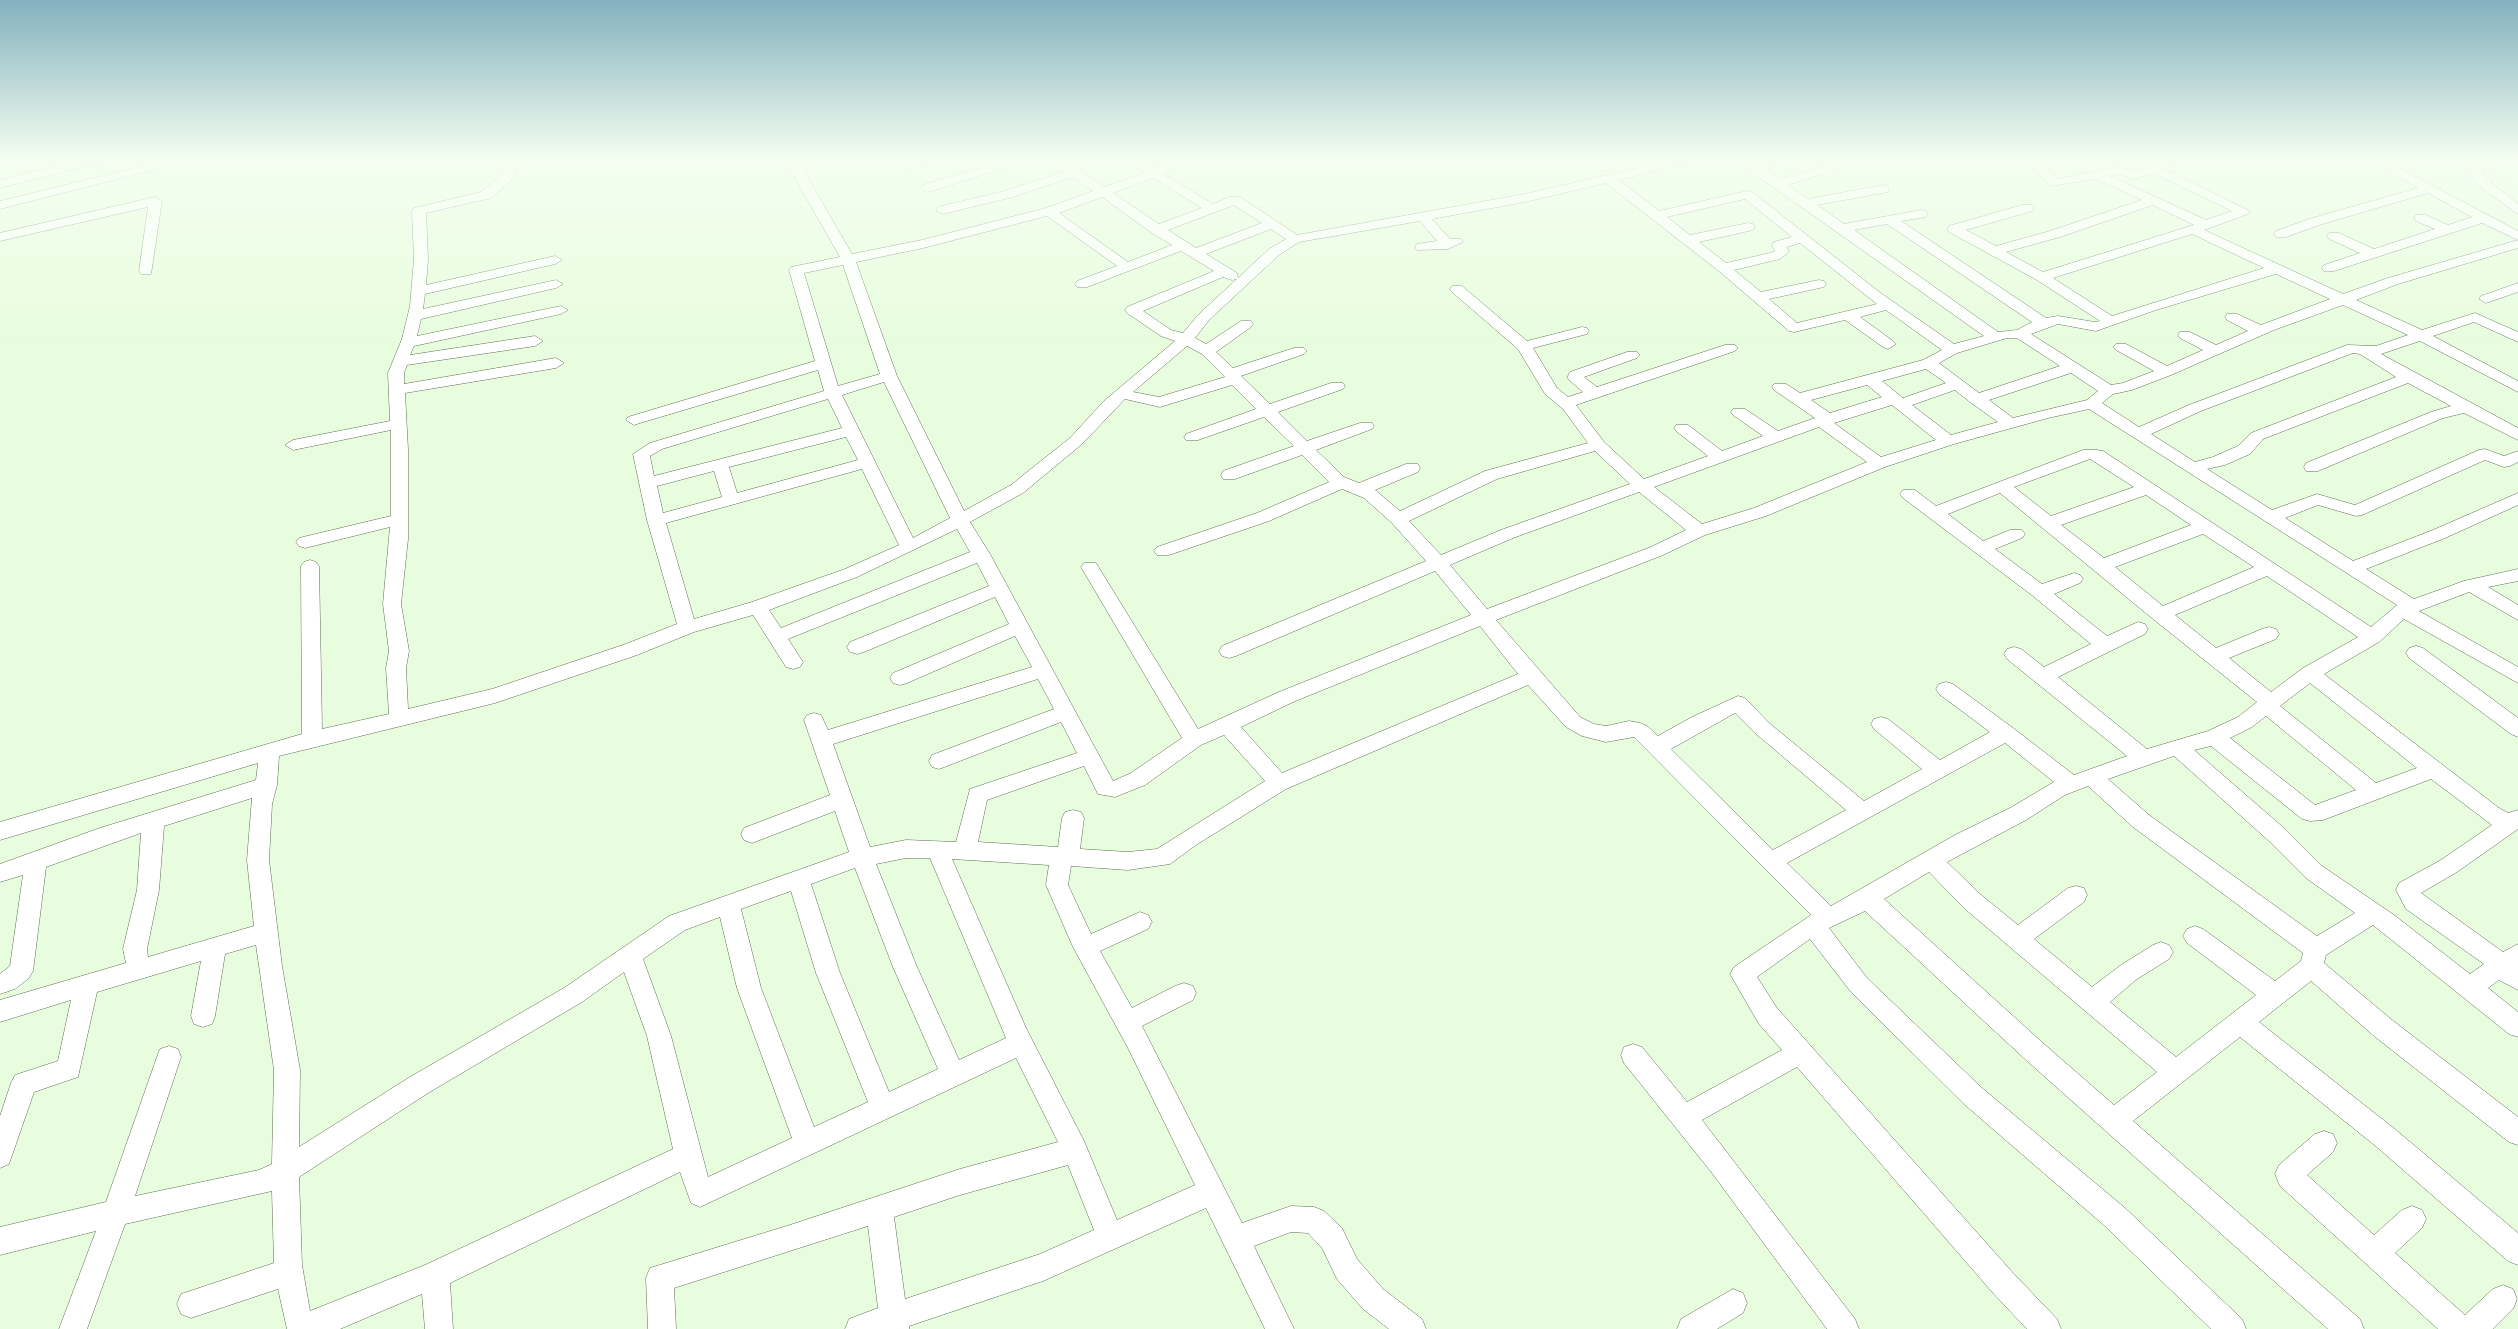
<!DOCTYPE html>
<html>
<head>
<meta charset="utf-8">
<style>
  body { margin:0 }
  canvas { display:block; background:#e7fddd }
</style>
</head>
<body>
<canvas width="2518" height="1329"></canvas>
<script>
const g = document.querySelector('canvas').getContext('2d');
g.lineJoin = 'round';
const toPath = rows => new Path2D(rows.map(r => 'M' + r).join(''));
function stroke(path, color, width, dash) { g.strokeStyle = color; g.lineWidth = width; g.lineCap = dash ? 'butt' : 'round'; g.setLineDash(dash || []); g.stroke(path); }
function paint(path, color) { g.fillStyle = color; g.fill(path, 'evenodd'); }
const minor = toPath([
  [88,159,112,159,0,188,0,180,88,159],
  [172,159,196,159,0,209,0,201,172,159],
  [511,159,524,159,509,183,491,198,426,213,428,259,426,285,555,256,562,260,555,264,425,294,423,309,556,280,563,284,556,288,421,319,417,336,561,306,568,310,561,314,414,346,410,355,535,336,543,341,535,346,407,365,404,373,404,384,556,358,564,363,556,368,405,393,408,450,408,539,401,604,409,651,406,668,408,709,492,689,623,645,677,624,647,520,633,454,650,443,824,391,818,370,640,423,634,425,626,420,628,417,815,361,789,270,791,267,840,257,784,159,797,159,852,254,922,240,1046,208,1093,191,1072,177,1013,197,943,214,936,210,938,207,1004,191,1064,172,1048,159,1063,159,1104,187,1144,173,1124,159,1140,159,1154,168,1173,159,1190,159,1163,174,1213,204,1230,197,1240,197,1297,235,1525,194,1677,159,1701,159,1619,180,1659,211,1747,191,1752,192,1882,294,1954,344,1984,336,1746,168,1744,165,1746,162,1754,162,1780,179,1848,159,1869,159,1788,185,1808,199,1883,185,1888,186,1889,189,1888,192,1817,205,1844,224,1921,210,1926,211,1928,214,1926,217,1901,221,2046,318,2058,316,2095,322,2100,321,2037,280,1949,232,1947,229,1949,226,2022,205,2032,205,2034,208,2032,211,1966,230,1996,246,2050,231,2142,200,2096,179,2051,186,2022,159,2036,159,2059,179,2120,166,2135,171,2143,168,2129,159,2145,159,2151,163,2162,159,2183,159,2161,168,2250,211,2248,214,2204,230,2343,294,2388,278,2518,240,2482,223,2334,271,2324,271,2322,268,2324,265,2360,253,2329,239,2327,236,2329,233,2339,233,2374,249,2435,229,2416,221,2414,218,2416,215,2426,215,2448,225,2472,217,2428,193,2319,225,2286,237,2276,237,2274,234,2276,231,2309,219,2418,188,2366,159,2382,159,2518,231,2518,248,2398,284,2356,300,2422,330,2475,313,2518,332,2518,342,2474,322,2433,336,2518,381,2518,392,2420,341,2381,354,2518,428,2518,440,2464,413,2443,418,2318,471,2306,471,2304,467,2306,463,2431,412,2451,406,2408,383,2263,439,2250,454,2225,465,2207,469,2272,510,2317,494,2355,505,2479,450,2485,449,2504,456,2518,451,2518,462,2510,466,2504,467,2485,460,2362,515,2356,516,2318,505,2285,518,2353,561,2433,530,2518,493,2518,505,2445,538,2366,569,2414,599,2464,581,2518,569,2518,581,2488,587,2518,605,2518,620,2469,592,2419,611,2518,667,2518,683,2404,619,2379,642,2324,674,2499,808,2508,813,2518,810,2518,829,2457,872,2421,893,2503,952,2518,944,2518,990,2499,980,2488,988,2518,1012,2518,1037,2509,1034,2373,925,2326,955,2324,963,2392,1020,2518,1117,2518,1145,2509,1142,2374,1036,2311,981,2259,1022,2396,1130,2518,1233,2518,1265,2508,1261,2378,1148,2240,1037,2133,1121,2360,1319,2364,1329,2328,1329,2026,1060,1865,911,1829,928,1867,978,1982,1088,2125,1208,2242,1319,2246,1329,2211,1329,2105,1226,1964,1104,1851,992,1810,939,1757,977,1777,1008,2013,1273,2057,1319,2061,1329,2027,1329,1993,1293,1797,1067,1702,1120,1855,1319,1859,1329,1827,1329,1712,1173,1624,1063,1621,1055,1624,1047,1633,1044,1642,1047,1687,1102,1782,1050,1759,1024,1730,974,1734,967,1811,915,1634,737,1606,742,1582,736,1566,727,1528,685,1286,789,1196,845,1170,864,1128,870,1071,866,1068,885,1091,934,1140,912,1148,915,1152,922,1148,929,1100,951,1132,1008,1175,986,1184,983,1193,986,1196,993,1193,1000,1142,1026,1242,1223,1291,1206,1314,1207,1324,1211,1342,1228,1357,1259,1383,1289,1422,1319,1426,1329,1389,1329,1363,1309,1337,1279,1322,1248,1308,1233,1291,1232,1254,1246,1294,1329,1265,1329,1206,1208,1043,1281,909,1326,909,1329,845,1329,849,1319,878,1308,868,1226,674,1288,676,1329,648,1329,646,1278,650,1268,790,1225,960,1169,1058,1142,1016,1058,700,1207,691,1203,680,1172,450,1283,453,1329,425,1329,422,1294,340,1329,287,1329,278,1289,191,1318,181,1314,177,1304,181,1294,274,1263,272,1191,125,1224,87,1329,59,1329,96,1231,0,1255,0,1227,106,1202,157,1057,160,1049,169,1046,178,1049,181,1057,135,1196,259,1170,272,1164,274,1070,256,945,225,954,215,1016,212,1024,203,1027,194,1024,191,1016,201,961,97,992,78,1077,34,1092,9,1164,0,1168,0,1116,11,1083,15,1075,58,1061,71,1000,0,1022,0,1000,126,963,123,949,137,890,141,833,46,867,33,971,29,978,15,989,0,994,0,974,10,966,23,875,0,882,0,864,100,828,256,780,258,763,0,840,0,822,302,734,301,566,304,562,310,560,316,562,319,566,322,729,389,714,386,668,389,651,383,604,390,527,305,548,299,546,296,542,299,538,391,516,391,430,293,450,285,445,293,440,390,421,388,373,402,339,410,306,414,259,412,211,414,208,481,192,499,177,511,159],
  [2153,173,2232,211,2206,220,2110,176,2119,174,2135,179,2153,173],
  [1153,178,1202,208,1159,224,1113,193,1153,178],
  [1606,183,1720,272,1789,331,1794,332,1845,320,1883,347,1888,349,1896,344,1893,341,1860,317,1886,310,1942,350,1923,360,1800,393,1786,384,1774,384,1772,387,1774,390,1815,418,1778,431,1745,409,1733,409,1731,412,1733,415,1763,436,1722,451,1688,425,1676,425,1674,428,1676,431,1708,456,1644,479,1604,442,1576,405,1735,351,1738,348,1735,345,1725,345,1597,387,1584,377,1637,358,1640,355,1637,352,1627,352,1570,372,1567,378,1583,392,1568,397,1557,388,1533,348,1587,334,1589,331,1587,328,1582,327,1527,341,1462,286,1452,286,1450,289,1452,292,1518,349,1545,394,1563,409,1588,443,1485,471,1400,511,1375,490,1418,472,1420,468,1418,464,1406,464,1359,483,1344,477,1316,450,1372,429,1374,426,1372,423,1360,423,1307,441,1278,412,1343,389,1345,386,1343,383,1331,383,1270,404,1241,376,1304,354,1307,351,1304,348,1294,348,1233,368,1216,352,1251,327,1253,324,1251,321,1241,321,1206,344,1195,338,1209,320,1279,255,1299,242,1420,221,1437,241,1417,244,1415,247,1417,250,1448,249,1463,242,1461,239,1450,239,1432,219,1525,202,1606,183],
  [1102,197,1152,233,1172,245,1128,262,1059,213,1102,197],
  [1745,199,1792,237,1774,242,1772,245,1775,251,1770,253,1726,263,1699,242,1753,230,1755,227,1753,224,1748,223,1690,235,1667,217,1745,199],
  [1234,205,1262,223,1196,248,1168,230,1234,205],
  [2153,205,2194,225,2043,272,2006,252,2060,237,2153,205],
  [1047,216,1117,266,1077,281,1075,284,1077,287,1087,287,1181,251,1214,271,1127,307,1125,310,1127,313,1161,336,1175,341,1104,401,1070,438,1037,464,1011,485,964,511,897,376,856,262,923,248,1047,216],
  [1887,224,2032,322,2017,330,1998,332,1854,230,1887,224],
  [1271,229,1286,239,1269,249,1238,278,1237,273,1206,254,1271,229],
  [2192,234,2264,268,2112,316,2053,278,2192,234],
  [1800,243,1872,300,1877,304,1797,323,1769,299,1824,287,1826,284,1824,281,1819,280,1761,292,1734,270,1780,259,1789,252,1787,247,1800,243],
  [843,265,880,374,838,386,804,273,843,265],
  [2276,274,2330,299,2261,325,2237,314,2227,314,2225,317,2227,320,2248,331,2216,345,2190,332,2180,332,2178,335,2180,338,2203,350,2167,366,2126,344,2116,344,2113,347,2116,350,2154,371,2123,383,2111,385,2031,334,2058,324,2096,331,2156,310,2276,274],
  [1223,277,1232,280,1237,279,1199,314,1183,333,1171,330,1143,311,1223,277],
  [2343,305,2408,335,2376,346,2347,345,2189,405,2139,427,2102,403,2113,394,2132,390,2171,375,2274,330,2343,305],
  [2007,338,2017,338,2060,366,1979,393,1939,363,1957,353,2007,338],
  [1187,346,1202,354,1225,377,1159,397,1133,392,1187,346],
  [2353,353,2360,354,2396,377,2251,433,2238,446,2213,457,2195,462,2151,434,2201,411,2353,353],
  [1926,369,1946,383,1903,398,1882,381,1926,369],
  [2071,373,2098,391,2087,400,2013,418,1989,400,2071,373],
  [884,382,950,518,913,538,842,395,884,382],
  [1232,385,1256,409,1186,434,1184,437,1186,440,1198,440,1264,417,1294,446,1223,471,1221,475,1223,479,1235,479,1302,455,1329,482,1257,513,1157,547,1154,551,1157,555,1169,555,1269,521,1342,489,1364,498,1392,523,1426,561,1222,646,1219,651,1222,656,1229,658,1236,656,1435,571,1471,615,1279,692,1198,729,1096,563,1084,563,1081,567,1182,738,1131,773,1113,781,990,554,970,522,1023,493,1082,444,1125,399,1160,407,1232,385],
  [1867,385,1882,397,1830,413,1811,400,1867,385],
  [1955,390,1970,402,1998,422,1951,435,1912,405,1955,390],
  [828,399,842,428,654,476,650,456,662,449,828,399],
  [1892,405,1936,440,1881,457,1834,423,1892,405],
  [2089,409,2397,605,2371,627,2103,451,2097,450,2083,450,1936,506,1915,490,1903,490,1900,494,1903,498,2033,596,2091,644,2044,667,2021,649,2014,647,2007,649,2004,654,2007,659,2127,756,2074,775,2013,728,1953,684,1946,682,1939,684,1936,689,1939,694,1990,732,1940,760,1888,719,1881,717,1874,719,1871,724,1874,729,1922,769,1864,801,1769,723,1745,698,1738,696,1692,717,1658,736,1647,726,1640,723,1629,721,1606,726,1594,724,1580,717,1496,620,1663,555,1705,535,1766,516,1885,467,1954,444,2048,418,2089,409],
  [1819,427,1867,462,1754,508,1702,524,1654,487,1819,427],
  [846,437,858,460,737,493,729,467,846,437],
  [1595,451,1630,484,1501,530,1441,555,1409,521,1497,479,1595,451],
  [2090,459,2134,487,2051,516,2014,487,2090,459],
  [862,469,899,545,845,569,752,602,694,619,666,523,862,469],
  [714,471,722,497,663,513,657,486,714,471],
  [1639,492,1686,530,1651,547,1487,609,1450,565,1513,538,1639,492],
  [2000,493,2153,619,2257,702,2238,717,2208,731,2147,749,2058,677,2145,634,2148,629,2145,624,2138,622,2107,636,2054,594,2080,583,2083,579,2080,575,2074,573,2042,584,1995,549,2022,538,2025,534,2022,530,2010,530,1983,541,1948,514,2000,493],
  [2146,495,2191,525,2104,558,2061,525,2146,495],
  [957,529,970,552,781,628,769,610,857,577,957,529],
  [2203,534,2254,567,2163,606,2115,567,2203,534],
  [977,563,989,586,850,642,847,647,850,652,857,654,864,652,995,597,1009,624,893,673,890,678,893,683,900,685,907,683,1015,636,1032,667,828,730,821,715,814,713,807,715,804,720,830,795,744,828,741,834,744,840,752,843,835,811,849,852,669,916,564,988,410,1077,299,1147,300,1070,282,966,269,860,272,804,277,785,279,756,495,703,637,655,694,632,753,615,786,667,793,669,800,667,803,662,788,639,977,563],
  [2267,576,2358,637,2303,668,2271,692,2229,658,2276,639,2279,634,2276,629,2269,627,2262,629,2216,648,2175,615,2267,576],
  [1480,626,1518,674,1282,773,1241,727,1293,702,1480,626],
  [1038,679,1054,709,932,755,929,761,932,767,939,769,1061,722,1077,753,970,789,956,842,906,840,870,847,833,744,1038,679],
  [2310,683,2417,768,2376,783,2280,706,2310,683],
  [1735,713,1755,733,1846,810,1773,850,1671,749,1735,713],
  [2266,716,2356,790,2315,805,2230,738,2252,727,2266,716],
  [1224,735,1265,781,1157,849,1128,852,1080,849,1084,818,1081,812,1073,810,1065,812,1062,818,1058,847,978,842,987,800,1084,766,1098,794,1115,797,1145,785,1201,745,1224,735],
  [2005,743,2054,782,2010,808,1955,835,1831,906,1787,863,2005,743],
  [2211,746,2302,819,2310,821,2323,820,2431,779,2492,825,2441,860,2399,883,2396,890,2406,909,2484,964,2470,974,2394,915,2322,866,2285,829,2194,750,2211,746],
  [2174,756,2269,841,2306,878,2355,913,2317,936,2149,815,2108,779,2174,756],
  [2088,786,2133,827,2303,953,2301,961,2275,981,2203,929,2195,926,2187,929,2183,936,2187,943,2256,995,2176,1057,2110,1002,2137,979,2169,959,2173,952,2169,945,2161,942,2153,945,2121,965,2092,987,2034,939,2084,902,2087,895,2084,888,2076,886,2068,888,2018,925,1980,894,1947,862,2026,820,2065,795,2088,786],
  [252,798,247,860,254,926,148,957,147,949,159,890,164,826,252,798],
  [906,858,930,858,1006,1038,959,1060,917,967,876,864,906,858],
  [952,859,1049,865,1046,885,1073,947,1128,1048,1195,1185,1117,1220,1084,1141,1026,1028,952,859],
  [855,868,893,967,938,1069,889,1092,840,973,811,884,855,868],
  [1929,872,1964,908,2157,1072,2114,1105,2044,1044,1884,899,1929,872],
  [791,891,816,973,868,1102,814,1127,761,988,741,909,791,891],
  [720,917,737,988,792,1138,708,1177,671,1036,643,959,685,930,720,917],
  [624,972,647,1036,673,1149,425,1265,310,1311,302,1265,299,1177,428,1093,582,1002,624,972],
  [1068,1165,1094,1230,1040,1254,905,1299,894,1217,960,1195,1068,1165],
  [914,159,934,159,906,170,900,166,914,159],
  [1010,159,1031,159,932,191,927,192,921,188,922,185,1010,159],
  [1766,159,1781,159,1784,163,1778,167,1766,159],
  [2499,159,2509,159,2510,162,2508,165,2481,172,2487,179,2518,204,2518,214,2477,185,2469,172,2473,166,2499,159],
  [155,197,162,201,151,274,141,274,139,271,148,207,0,241,0,233,155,197],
  [2518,283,2518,292,2486,303,2479,299,2481,296,2518,283],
  [2416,646,2423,648,2518,718,2518,737,2511,734,2409,658,2406,653,2409,648,2416,646],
  [2324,1131,2333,1134,2337,1143,2333,1152,2307,1175,2374,1235,2402,1210,2412,1206,2422,1210,2426,1219,2422,1228,2395,1253,2465,1315,2493,1289,2503,1285,2513,1289,2517,1299,2513,1309,2493,1329,2438,1329,2280,1186,2275,1174,2279,1165,2315,1134,2324,1131],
  [1733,1289,1743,1293,1747,1303,1743,1313,1717,1329,1677,1329,1681,1319,1733,1289]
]);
stroke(minor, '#5c6f54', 1);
paint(minor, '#fff');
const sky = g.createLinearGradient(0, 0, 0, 346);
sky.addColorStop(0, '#83b1be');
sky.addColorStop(0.46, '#f4fef0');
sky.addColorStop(1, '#f4fef000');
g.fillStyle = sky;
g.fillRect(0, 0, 2518, 346);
</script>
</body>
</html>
